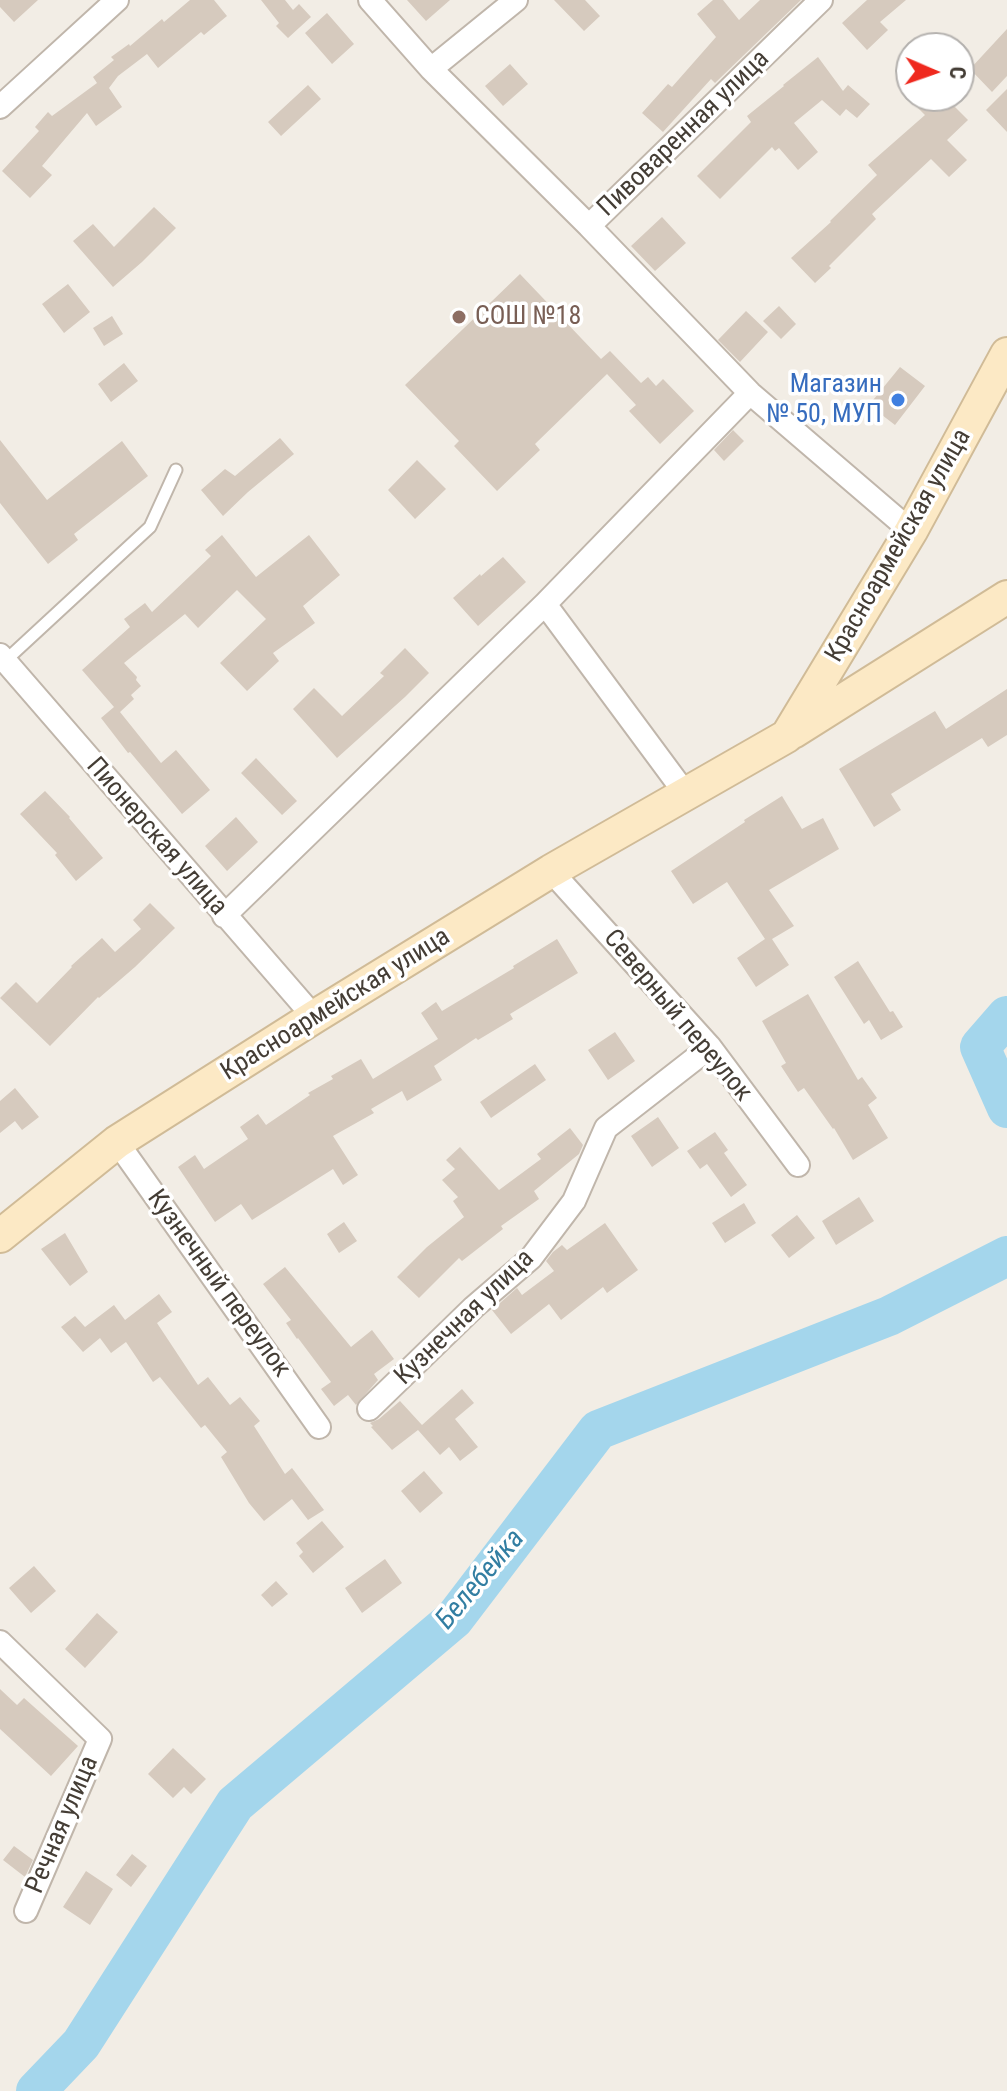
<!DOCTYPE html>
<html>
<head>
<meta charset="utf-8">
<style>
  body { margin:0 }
  #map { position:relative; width:1007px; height:2091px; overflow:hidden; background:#f2ede5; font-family:"Roboto Condensed",sans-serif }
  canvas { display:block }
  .north { position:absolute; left:895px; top:32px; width:80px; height:80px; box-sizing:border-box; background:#fff; border:2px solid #b4b1ae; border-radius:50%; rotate:92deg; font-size:22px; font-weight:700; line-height:32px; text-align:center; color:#443d35 }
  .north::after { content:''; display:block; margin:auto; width:28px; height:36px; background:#ef291e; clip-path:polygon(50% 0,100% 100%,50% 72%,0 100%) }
</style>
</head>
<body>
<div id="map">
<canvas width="1007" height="2091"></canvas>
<div class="north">С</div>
</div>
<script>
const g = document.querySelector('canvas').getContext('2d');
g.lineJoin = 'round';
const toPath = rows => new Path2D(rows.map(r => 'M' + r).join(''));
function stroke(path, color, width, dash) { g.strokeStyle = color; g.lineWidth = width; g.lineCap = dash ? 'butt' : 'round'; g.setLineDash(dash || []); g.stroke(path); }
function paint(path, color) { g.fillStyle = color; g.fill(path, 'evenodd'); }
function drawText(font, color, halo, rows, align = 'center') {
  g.font = font + ' "Roboto Condensed",sans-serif'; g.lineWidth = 7; g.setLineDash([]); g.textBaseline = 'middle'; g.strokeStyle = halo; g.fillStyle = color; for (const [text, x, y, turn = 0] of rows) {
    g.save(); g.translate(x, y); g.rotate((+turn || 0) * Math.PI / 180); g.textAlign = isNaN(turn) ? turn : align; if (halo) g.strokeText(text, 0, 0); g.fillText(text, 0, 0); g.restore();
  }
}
stroke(toPath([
  [1007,1016,980,1047,1007,1108],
  [36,2091,81,2044,235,1804,454,1619,598,1430,889,1316,1007,1256]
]), '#a4d6ec', 40);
paint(toPath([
  [0,0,38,0,14,22,0,7],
  [190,0,214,0,227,16,204,35,201,32,158,68,147,54,118,76,109,88,122,107,96,126,87,113,42,166,52,175,30,198,2,171,39,131,35,127,48,112,52,116,97,83,93,77,114,60,111,57,129,44,130,46,162,19,164,22],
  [261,0,285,0,293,10,299,4,311,17,288,38,276,26,279,23],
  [407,0,450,0,426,21],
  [554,0,585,0,600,16,584,31],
  [713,0,723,0,739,20,760,0,801,0,715,83,711,79,663,132,642,113,668,84,672,87,716,37,697,14],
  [867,0,906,0,880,22,888,30,867,50,842,23],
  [327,13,354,44,332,64,305,33],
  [1007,29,1007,76,992,92,970,69],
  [818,57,843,91,848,85,870,104,857,118,846,109,840,116,822,100,794,123,818,152,798,170,779,148,775,151,772,147,720,199,697,176,751,122,747,116,784,86,783,85],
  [510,64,528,84,503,106,485,86],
  [308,85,321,99,281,136,268,122],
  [1007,89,1007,132,986,110],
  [931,96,944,96,968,120,947,140,967,160,949,177,931,159,872,214,876,219,829,266,831,268,815,283,791,258,831,222,830,221,877,175,868,165,925,115,918,108],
  [154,207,176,228,142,262,113,287,73,241,93,224,114,247],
  [662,217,686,243,655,271,631,246],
  [520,274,601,359,610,351,641,383,648,377,656,386,663,379,694,411,660,444,629,411,636,405,607,374,535,444,540,450,497,491,454,446,459,441,405,385],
  [68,284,90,312,64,333,42,304],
  [779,306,796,324,781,339,763,321],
  [746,311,768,332,740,362,718,340],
  [112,316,123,334,104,346,93,328],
  [124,363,138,381,111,402,98,384],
  [900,367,925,386,895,425,869,405],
  [733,430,744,441,724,461,714,450],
  [280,438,294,454,248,492,223,516,201,490,225,469,235,476],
  [0,440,47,500,122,441,148,476,74,534,78,540,48,564,0,503],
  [417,460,446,489,415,519,388,490],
  [222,535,256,577,309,535,340,575,303,606,315,623,273,653,279,661,247,691,220,663,266,619,237,590,198,628,185,614,124,663,137,677,136,680,141,686,131,695,134,699,120,712,161,763,176,750,210,790,182,814,130,752,128,753,101,718,114,707,82,670,130,627,124,619,145,603,152,612,211,556,205,550],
  [503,557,526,582,478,626,453,598,480,574,481,576],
  [405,648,429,673,405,697,337,758,293,709,314,688,342,716,384,676,380,673],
  [1007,689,1007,735,988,747,982,738,891,794,901,810,874,827,839,769,935,711,946,729],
  [256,758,297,801,282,815,241,773],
  [45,791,70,817,69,818,103,858,76,881,55,855,57,853,20,814],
  [782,796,802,829,823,818,839,849,769,890,794,926,772,939,789,965,756,987,737,958,765,939,727,882,693,904,671,871,745,822,744,820],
  [236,817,258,842,227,871,205,846],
  [150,903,175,928,135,967,99,998,98,997,50,1046,0,998,16,982,37,1003,72,967,71,966,102,938,115,952,141,929,133,920],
  [557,939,578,973,510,1014,513,1019,478,1040,476,1038,434,1066,442,1080,407,1101,402,1091,371,1109,374,1113,333,1136,358,1175,343,1185,333,1169,252,1220,241,1204,215,1222,178,1167,195,1155,204,1169,248,1139,240,1127,258,1114,266,1125,310,1095,308,1093,333,1079,331,1076,361,1059,373,1079,438,1039,421,1013,436,1002,442,1011,514,968,513,966],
  [858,961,890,1012,893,1011,903,1027,881,1040,869,1020,864,1024,834,977],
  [808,994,858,1080,862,1077,877,1098,868,1105,888,1138,853,1160,834,1128,833,1129,804,1088,798,1092,781,1066,786,1063,762,1021],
  [615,1032,635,1061,608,1080,588,1050],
  [535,1064,546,1080,491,1118,480,1102],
  [15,1088,39,1117,22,1130,15,1121,0,1133,0,1101],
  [658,1117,679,1148,652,1167,631,1136],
  [570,1128,583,1145,579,1154,534,1191,539,1199,501,1226,503,1229,462,1261,459,1258,419,1298,397,1277,427,1247,464,1217,453,1201,458,1197,442,1180,455,1169,446,1160,460,1147,499,1190,541,1159,537,1154],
  [715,1132,728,1150,724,1153,747,1185,731,1197,707,1164,700,1169,687,1151],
  [859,1197,874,1221,836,1245,822,1221],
  [744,1203,756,1223,725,1243,712,1223],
  [797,1215,815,1238,789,1258,771,1235],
  [344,1222,357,1241,339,1253,327,1234],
  [605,1223,638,1270,607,1293,603,1287,561,1320,549,1304,511,1334,492,1310,517,1288,522,1295,554,1271,546,1261,553,1252,562,1245,567,1250],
  [65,1233,88,1272,70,1286,41,1249],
  [285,1267,351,1347,372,1330,394,1359,374,1374,378,1380,356,1405,348,1395,334,1406,321,1389,331,1382,298,1338,297,1339,286,1323,291,1320,263,1284],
  [159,1294,172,1312,157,1323,198,1385,208,1377,230,1405,240,1397,260,1421,254,1426,285,1474,292,1468,324,1510,308,1520,292,1499,264,1521,249,1503,221,1457,227,1452,205,1425,201,1428,160,1377,153,1382,126,1342,111,1353,100,1338,83,1352,61,1327,75,1316,85,1327,114,1305,125,1320],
  [462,1389,474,1403,455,1419,478,1447,460,1461,449,1447,440,1455,418,1430,392,1450,371,1427,373,1426,370,1423,379,1419,400,1401,422,1425],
  [424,1471,443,1493,420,1513,401,1491],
  [322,1521,344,1547,313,1573,299,1556,303,1552,296,1543],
  [385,1559,402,1583,362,1613,345,1588],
  [34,1566,56,1591,31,1613,9,1588],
  [276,1581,288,1594,272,1607,261,1595],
  [97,1613,118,1632,85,1668,65,1649],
  [0,1689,17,1705,24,1698,78,1746,51,1776,0,1729],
  [173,1748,206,1779,191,1794,184,1787,173,1798,148,1774],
  [14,1846,33,1860,25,1877,3,1860],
  [132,1854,147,1866,131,1887,116,1875],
  [86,1871,113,1889,90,1925,63,1907]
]), '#d6cabe');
const lane = toPath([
  [5,661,150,527,176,470]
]);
const street = toPath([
  [370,0,431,69,589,226],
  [821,0,589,226,750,393,911,531],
  [431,69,516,0],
  [0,107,117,0],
  [545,604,750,393],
  [0,655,314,1017],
  [551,871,710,1047,798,1165],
  [224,916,545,604,685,793],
  [117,1142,319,1427],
  [369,1409,474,1307,531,1258,574,1201,606,1128,710,1047],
  [0,1642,100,1739,26,1911]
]);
const secondary = toPath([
  [793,732,1007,597],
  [0,1236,117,1142,314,1017,551,871,787,736,911,531,1007,354]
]);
stroke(lane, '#c0b6ab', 15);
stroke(street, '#c0b6ab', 26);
stroke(secondary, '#d0bb97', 36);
stroke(lane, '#fff', 11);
stroke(street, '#fff', 22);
stroke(secondary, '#fce9c5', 32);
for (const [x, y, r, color] of [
  [459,317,8,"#8d6e63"],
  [898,400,8,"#3f7fe0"]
]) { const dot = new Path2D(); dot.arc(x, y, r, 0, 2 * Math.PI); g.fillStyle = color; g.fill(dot); stroke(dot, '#fff', 3); }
drawText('26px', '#443d35', '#fff', [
  ["Пивоваренная улица",684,134,-44],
  ["Красноармейская улица",899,546,-60],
  ["Пионерская улица",156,837,49],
  ["Красноармейская улица",336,1005,-32],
  ["Северный переулок",677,1016,50],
  ["Кузнечный переулок",218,1284,54],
  ["Кузнечная улица",465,1318,-44],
  ["Речная улица",63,1825,-67]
]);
drawText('26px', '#785e54', '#fff', [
  ["СОШ №18",475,317]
], 'left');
drawText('26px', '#366cbe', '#fff', [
  ["Магазин",882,385],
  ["№ 50, МУП",882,415]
], 'right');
drawText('italic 28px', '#327ea2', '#fff', [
  ["Белебейка",481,1580,-50]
]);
</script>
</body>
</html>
